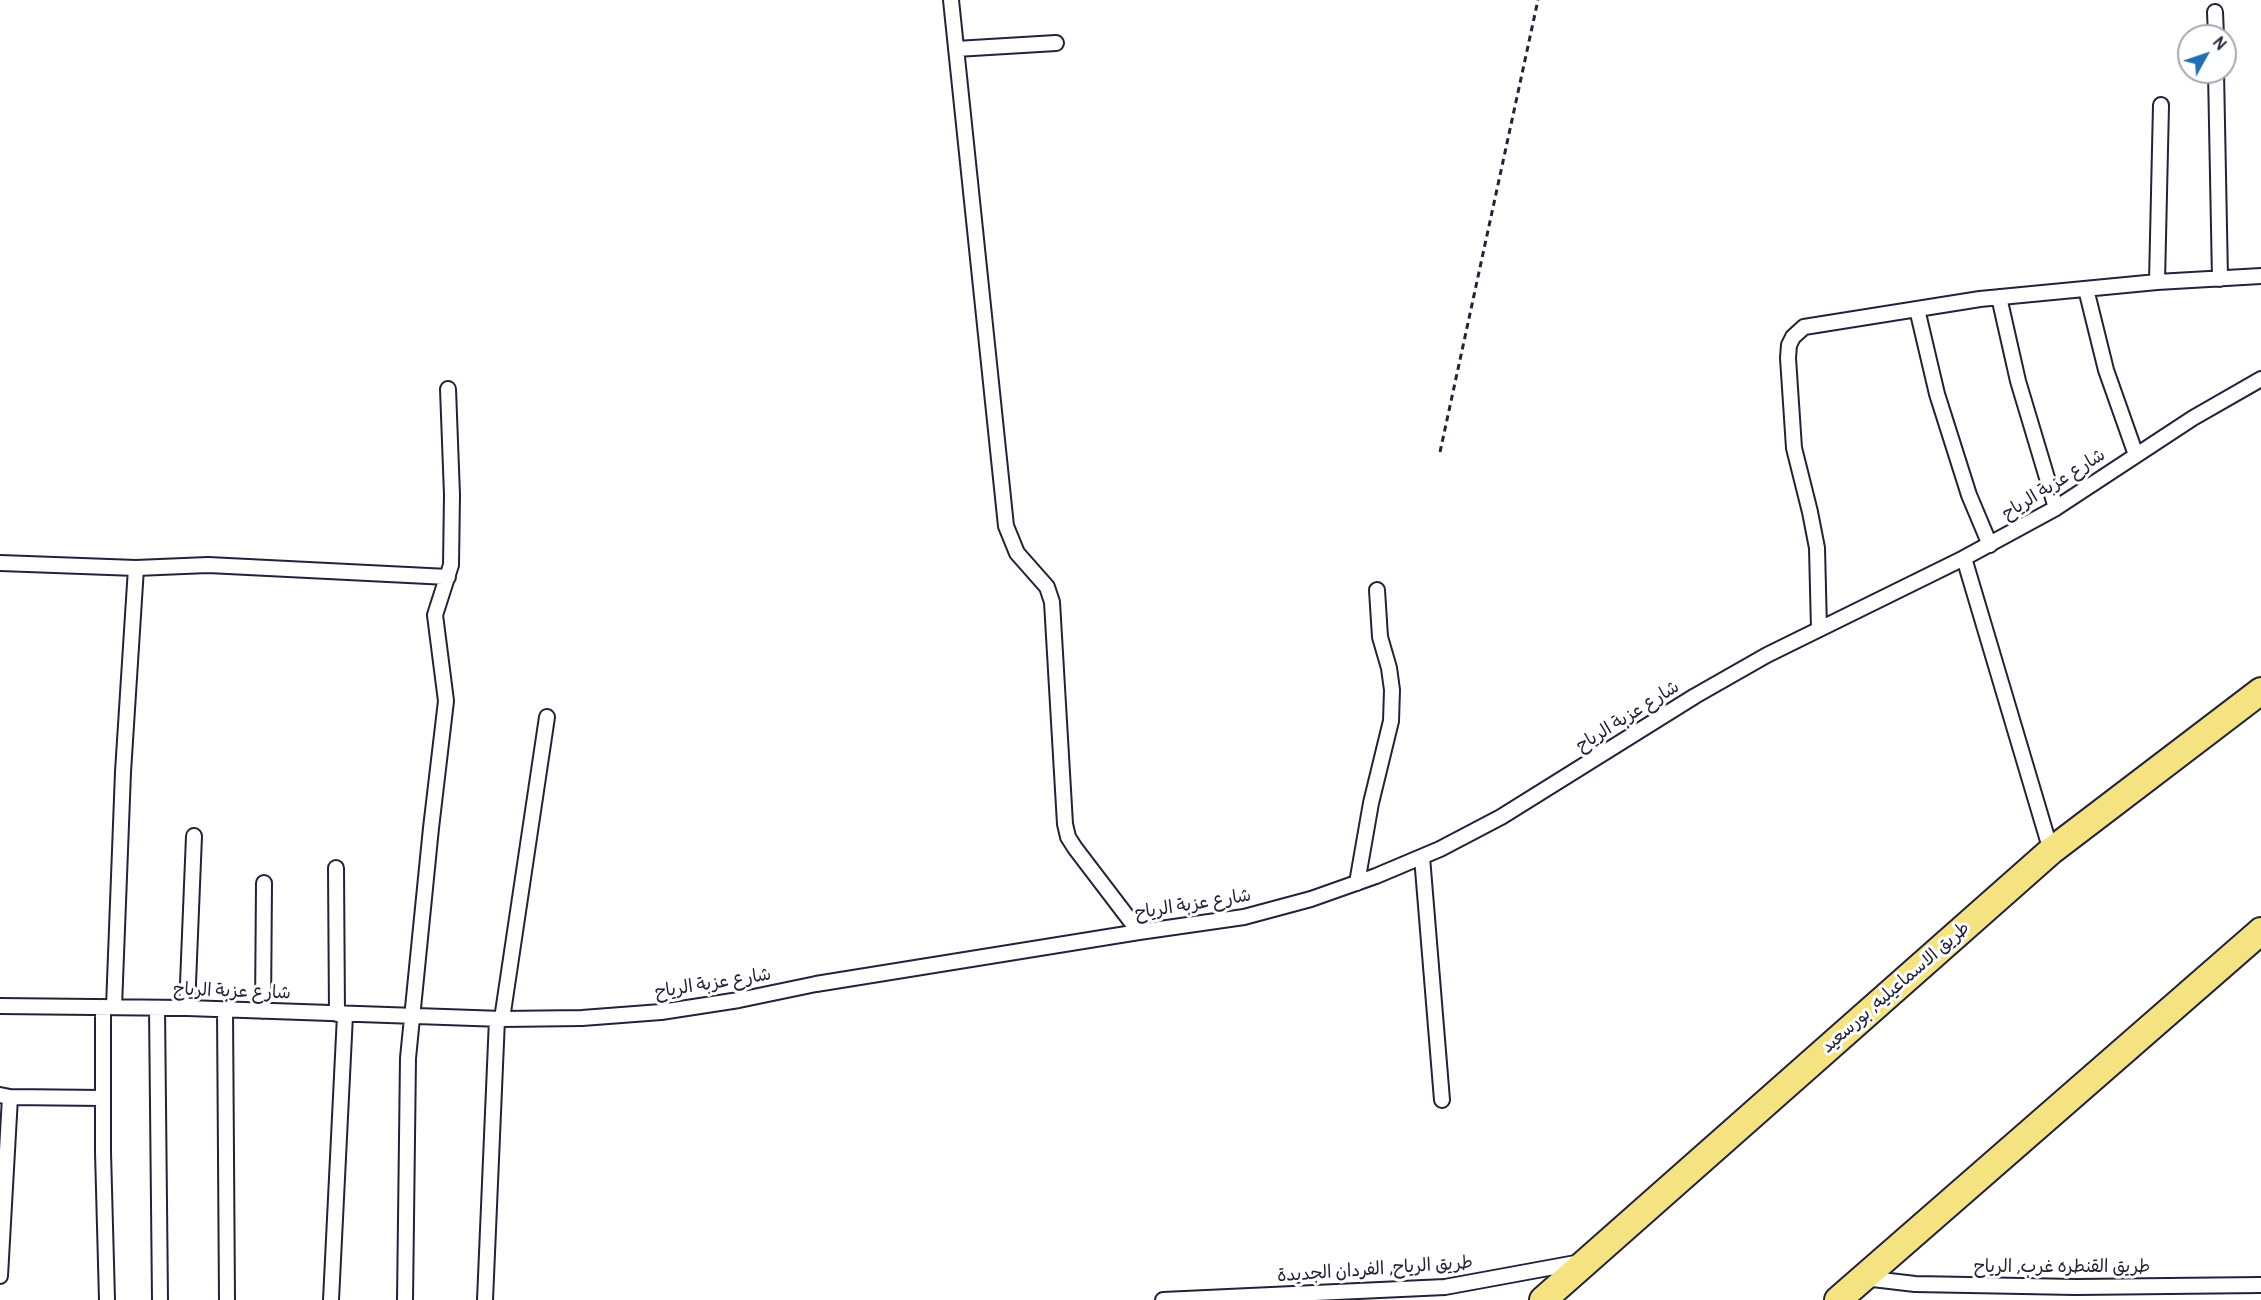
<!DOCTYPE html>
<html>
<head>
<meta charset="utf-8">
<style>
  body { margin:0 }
  #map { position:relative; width:2261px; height:1300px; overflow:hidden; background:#fff; font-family:Pangolin,sans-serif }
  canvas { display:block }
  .north { position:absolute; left:2177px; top:24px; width:60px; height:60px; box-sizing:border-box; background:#fff; border:2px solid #a7a7b1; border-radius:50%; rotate:50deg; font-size:16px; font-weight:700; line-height:24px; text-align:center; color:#22223b }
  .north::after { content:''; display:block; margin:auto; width:21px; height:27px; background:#1f6fb2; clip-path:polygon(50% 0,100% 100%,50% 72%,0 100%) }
</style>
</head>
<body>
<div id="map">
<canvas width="2261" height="1300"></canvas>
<div class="north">N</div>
</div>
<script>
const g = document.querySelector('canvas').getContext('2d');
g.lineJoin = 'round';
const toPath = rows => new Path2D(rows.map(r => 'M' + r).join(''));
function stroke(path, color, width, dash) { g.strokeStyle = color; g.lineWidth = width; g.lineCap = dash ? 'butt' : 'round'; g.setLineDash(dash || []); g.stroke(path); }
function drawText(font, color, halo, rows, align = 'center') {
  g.font = font + ' Pangolin,"Playpen Sans Arabic",sans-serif'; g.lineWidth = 6; g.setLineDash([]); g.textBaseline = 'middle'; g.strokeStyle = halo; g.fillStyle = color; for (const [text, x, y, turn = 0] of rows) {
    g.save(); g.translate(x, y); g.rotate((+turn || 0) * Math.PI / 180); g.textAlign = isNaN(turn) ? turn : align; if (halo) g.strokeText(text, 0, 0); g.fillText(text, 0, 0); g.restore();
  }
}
const street = toPath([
  [951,0,1006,526,1017,553,1047,587,1052,602,1065,824,1068,837,1075,848,1139,932],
  [2215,12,2216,36],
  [956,49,1056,43],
  [2216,72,2220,279],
  [2157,282,2161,105],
  [2086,289,2106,370,2136,455],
  [1999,297,2018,381,2056,508],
  [1917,309,1937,394,1969,495,1990,545],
  [1964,558,2051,851],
  [0,563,136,568,208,565,448,577],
  [1819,629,1817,548,1810,512,1794,448,1788,358,1789,345,1793,337,1804,327,1980,299,2157,282,2261,276],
  [1422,857,1442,1100],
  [336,868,337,1014],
  [1357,883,1371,803,1391,721,1392,690,1389,668,1380,637,1377,590],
  [0,1006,187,1008,502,1019,582,1018,661,1012,739,1000,816,984,1139,932,1244,917,1311,899,1376,876,1440,849,1501,817,1695,696,1767,655,1964,558,2056,508,2193,418,2261,379],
  [103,1007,103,1152,107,1300],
  [114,1007,123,772,136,568],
  [157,1008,160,1300],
  [187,1008,194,836],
  [225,1010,227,1300],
  [263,1011,264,883],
  [502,1019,547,717],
  [0,1095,10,1097,103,1098],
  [0,1276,10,1097],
  [1864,1278,1915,1284,2076,1287,2261,1285],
  [331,1300,345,1015],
  [405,1300,408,1058,431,828,446,701,435,615,451,565,452,495,448,389],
  [485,1300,497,1019],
  [1163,1300,1445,1287,1581,1262]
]);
const highway = toPath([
  [1543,1300,2051,851,2261,691],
  [1838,1300,2261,931]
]);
stroke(street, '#22223b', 18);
stroke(highway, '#22223b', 30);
stroke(toPath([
  [1440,452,1538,0]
]), '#22223b', 3, [6, 4.5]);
stroke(street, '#fff', 14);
stroke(highway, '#f5e382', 26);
drawText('18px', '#22223b', '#fff', [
  ["شارع عزبة الرياح",2054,485,-32],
  ["شارع عزبة الرياح",1628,717,-32],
  ["شارع عزبة الرياح",1193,905,-9],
  ["شارع عزبة الرياح",713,984,-9],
  ["طريق الاسماعيليه, بورسعيد",1896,988,-41],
  ["شارع عزبة الرياح",232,992,2],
  ["طريق القنطره غرب, الرياح",2062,1267],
  ["طريق الرياح, الفردان الجديدة",1375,1270,-4]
]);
</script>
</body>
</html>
